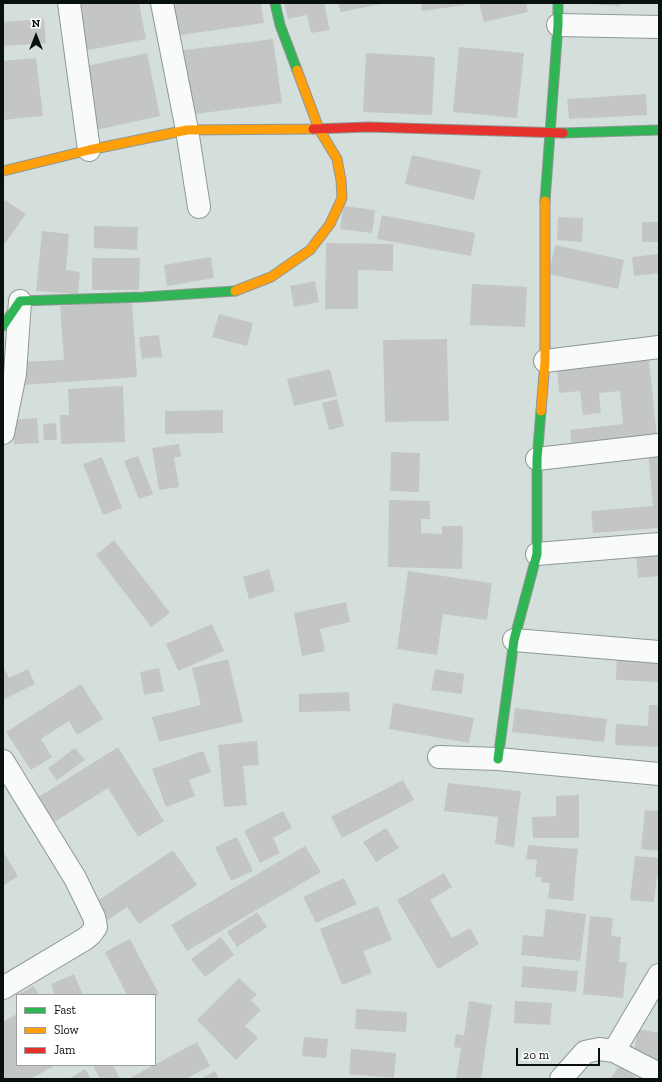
<!DOCTYPE html>
<html>
<head>
<meta charset="utf-8">
<style>
  body { margin:0 }
  #map { position:relative; width:662px; height:1082px; overflow:hidden; background:#d4dfdc; font-family:"Zilla Slab",serif }
  canvas { display:block }
  .frame { position:absolute; inset:0; border:4px solid #09110e; pointer-events:none }
  .legend { position:absolute; left:16px; top:994px; width:140px; height:72px; box-sizing:border-box; background:#fff; border:1px solid #9da09f; margin:0; padding:5px 7px; list-style:none; font-size:12px; color:#09110e }
  .legend li { display:flex; align-items:center; gap:8px; height:20px }
  .legend b { width:20px; border:1px solid #9da09f }
  .north { position:absolute; left:16px; top:16px; width:40px; height:40px; -webkit-text-stroke:3px #fff; paint-order:stroke; rotate:0deg; font-size:11px; font-weight:700; line-height:16px; text-align:center; color:#09110e }
  .north::after { content:''; display:block; margin:auto; width:14px; height:18px; background:#09110e; clip-path:polygon(50% 0,100% 100%,50% 72%,0 100%) }
  .scale { position:absolute; left:516px; top:1048px; width:84px; height:18px; box-sizing:border-box; border:2px solid #09110e; border-top:0; padding-left:5px; font-size:12px; line-height:14px; white-space:nowrap; color:#09110e; -webkit-text-stroke:3px #fff; paint-order:stroke }
</style>
</head>
<body>
<div id="map">
<canvas width="662" height="1082"></canvas>
<div class="frame"></div>
<ul class="legend">
<li><b style="height:5px;background:#30b455"></b>Fast</li>
<li><b style="height:5px;background:#ff9f0a"></b>Slow</li>
<li><b style="height:5px;background:#e5322d"></b>Jam</li>
</ul>
<div class="north">N</div>
<div class="scale">20 m</div>
</div>
<script>
const g = document.querySelector('canvas').getContext('2d');
g.lineJoin = 'round';
function paint(path, color) { g.fillStyle = color; g.fill(path, 'evenodd'); }
const toPath = rows => new Path2D(rows.map(r => 'M' + r).join(''));
function stroke(path, color, width, dash) { g.strokeStyle = color; g.lineWidth = width; g.lineCap = dash ? 'butt' : 'round'; g.setLineDash(dash || []); g.stroke(path); }
paint(toPath([
  [75,3,139,3,146,39,84,51],
  [169,3,261,3,264,23,174,36],
  [284,3,324,3,330,30,311,33,307,15,288,19],
  [338,3,381,3,381,4,341,12],
  [421,3,465,3,465,5,422,11],
  [479,3,526,3,528,12,484,22],
  [591,3,620,3,620,6,591,4],
  [44,19,46,43,3,46,3,22],
  [273,39,282,103,187,115,178,51],
  [459,47,524,53,517,118,453,112],
  [147,53,160,116,96,130,82,67],
  [366,53,435,57,432,115,363,112],
  [36,58,43,116,3,120,3,61],
  [646,94,647,115,569,119,567,99],
  [412,155,481,170,474,200,405,184],
  [5,200,26,214,3,246,3,203],
  [343,206,375,210,372,233,340,229],
  [382,215,475,233,471,256,377,239],
  [558,217,583,218,582,242,557,240],
  [642,222,659,222,659,242,642,242],
  [94,226,138,227,137,250,94,248],
  [42,231,69,234,66,270,80,272,78,294,36,291],
  [326,243,393,244,393,271,358,270,358,309,325,309],
  [555,245,624,260,618,289,549,274],
  [659,254,659,273,634,276,632,257],
  [211,257,214,278,167,286,164,265],
  [92,258,140,258,139,290,92,290],
  [315,281,319,302,294,307,290,286],
  [472,284,527,287,525,327,470,325],
  [132,301,137,377,23,385,22,362,64,360,60,306],
  [219,314,253,323,247,346,212,337],
  [159,335,162,357,142,359,139,337],
  [447,339,449,421,385,422,383,340],
  [649,360,657,438,572,447,570,430,623,424,620,391,599,393,601,413,583,415,580,391,559,393,557,369],
  [330,369,337,396,294,406,287,379],
  [123,386,125,442,61,444,60,415,69,415,68,389],
  [337,399,344,426,329,430,322,403],
  [223,410,223,433,165,434,165,411],
  [37,418,39,443,14,444,12,420],
  [56,423,57,440,44,440,43,424],
  [179,444,181,457,174,457,179,487,159,490,152,448],
  [648,451,659,451,659,528,593,533,591,511,653,506],
  [391,452,420,453,419,492,390,491],
  [138,456,153,494,139,499,124,461],
  [102,457,122,508,103,515,83,464],
  [389,500,430,501,430,519,421,519,421,533,442,534,442,526,463,526,462,569,388,567],
  [114,540,170,613,151,627,96,555],
  [659,552,659,576,638,578,636,554],
  [269,569,275,591,249,599,243,577],
  [408,571,492,583,487,620,443,614,437,655,397,649],
  [346,602,350,622,320,629,325,651,302,656,294,613],
  [212,624,224,651,178,671,166,644],
  [617,656,659,657,659,682,616,680],
  [228,659,243,722,159,742,152,717,201,705,192,668],
  [3,666,9,678,28,669,35,684,3,700],
  [159,668,164,691,144,695,140,672],
  [435,669,464,674,462,694,431,690],
  [81,684,103,719,77,735,69,721,41,739,52,757,31,770,6,732],
  [349,692,350,711,299,712,299,694],
  [393,703,474,718,469,743,389,729],
  [649,705,659,705,659,747,615,745,616,724,648,726],
  [515,708,607,719,604,742,512,732],
  [257,741,259,765,243,766,247,805,224,807,218,745],
  [118,747,164,821,138,837,108,788,53,823,37,798],
  [75,748,85,760,57,780,48,768],
  [203,751,211,772,189,780,195,796,166,807,152,769],
  [403,780,414,800,342,838,331,817],
  [448,783,521,791,514,847,495,844,498,817,444,811],
  [579,795,579,838,533,838,532,817,556,816,556,796],
  [645,810,659,811,659,851,641,849],
  [283,811,292,828,273,838,280,853,260,863,244,831],
  [386,828,399,848,376,862,363,842],
  [237,837,253,871,231,881,215,847],
  [528,845,578,849,573,901,548,898,550,883,541,882,541,877,535,877,537,860,526,859],
  [305,846,321,872,187,951,171,925],
  [173,850,197,885,139,924,127,907,105,922,93,904],
  [3,851,18,876,3,886],
  [635,856,659,858,659,877,657,877,654,902,630,900],
  [444,873,452,887,430,900,452,938,470,928,479,944,438,969,397,900],
  [344,878,357,904,316,923,303,897],
  [378,906,392,940,363,951,372,973,342,985,320,929],
  [546,909,586,914,580,961,521,955,523,935,543,937],
  [257,912,267,927,237,947,227,932],
  [590,916,613,918,611,936,621,937,619,962,627,962,623,998,583,994],
  [221,937,234,955,205,977,191,959],
  [130,939,159,994,155,996,155,995,127,995,105,952],
  [523,966,578,971,576,992,521,987],
  [74,974,83,995,55,995,51,984],
  [239,978,257,995,251,1000,261,1010,245,1026,258,1038,236,1060,197,1020],
  [34,986,39,995,17,995],
  [469,1001,492,1005,481,1079,456,1079,461,1048,454,1047,456,1034,464,1035],
  [515,1001,552,1003,550,1025,514,1023],
  [356,1009,407,1012,406,1032,355,1029],
  [17,1014,17,1065,56,1065,30,1079,3,1079,3,1022],
  [638,1029,659,1033,659,1061,633,1056],
  [304,1037,328,1039,326,1058,302,1056],
  [197,1042,210,1066,186,1079,128,1079],
  [351,1049,396,1053,394,1078,349,1074],
  [93,1065,113,1065,120,1079,100,1079],
  [619,1066,636,1077,635,1079,610,1079],
  [85,1069,91,1079,69,1079],
  [215,1071,219,1079,200,1079]
]), '#c4c6c6');
const street = toPath([
  [69,3,89,150],
  [162,3,187,130,199,207],
  [558,25,659,27],
  [545,361,659,347],
  [3,433,15,374,20,301],
  [537,459,659,445],
  [537,554,659,544],
  [514,640,659,652],
  [439,757,498,759,659,774],
  [3,761,75,878,94,917,96,927,91,934,85,939,3,988],
  [614,1051,659,1074],
  [561,1079,585,1052,599,1049,614,1051,659,975]
]);
const fast = toPath([
  [275,3,280,25,297,70],
  [563,133,659,130],
  [545,201,558,25,558,3],
  [3,326,20,301,144,297,235,291],
  [498,759,514,640,537,554,537,459,541,411]
]);
const slow = toPath([
  [3,171,89,150,187,130,313,129],
  [235,291,271,277,310,250,330,224,342,198,341,180,337,159,319,129,297,70],
  [541,411,545,361,545,201]
]);
const jam = toPath([
  [313,129,369,127,563,133]
]);
stroke(street, '#8f9794', 24);
stroke(fast, '#8f9794', 11);
stroke(slow, '#8f9794', 11);
stroke(jam, '#8f9794', 11);
stroke(street, '#f9fafa', 22);
stroke(fast, '#30b455', 9);
stroke(slow, '#ff9f0a', 9);
stroke(jam, '#e5322d', 9);
</script>
</body>
</html>
